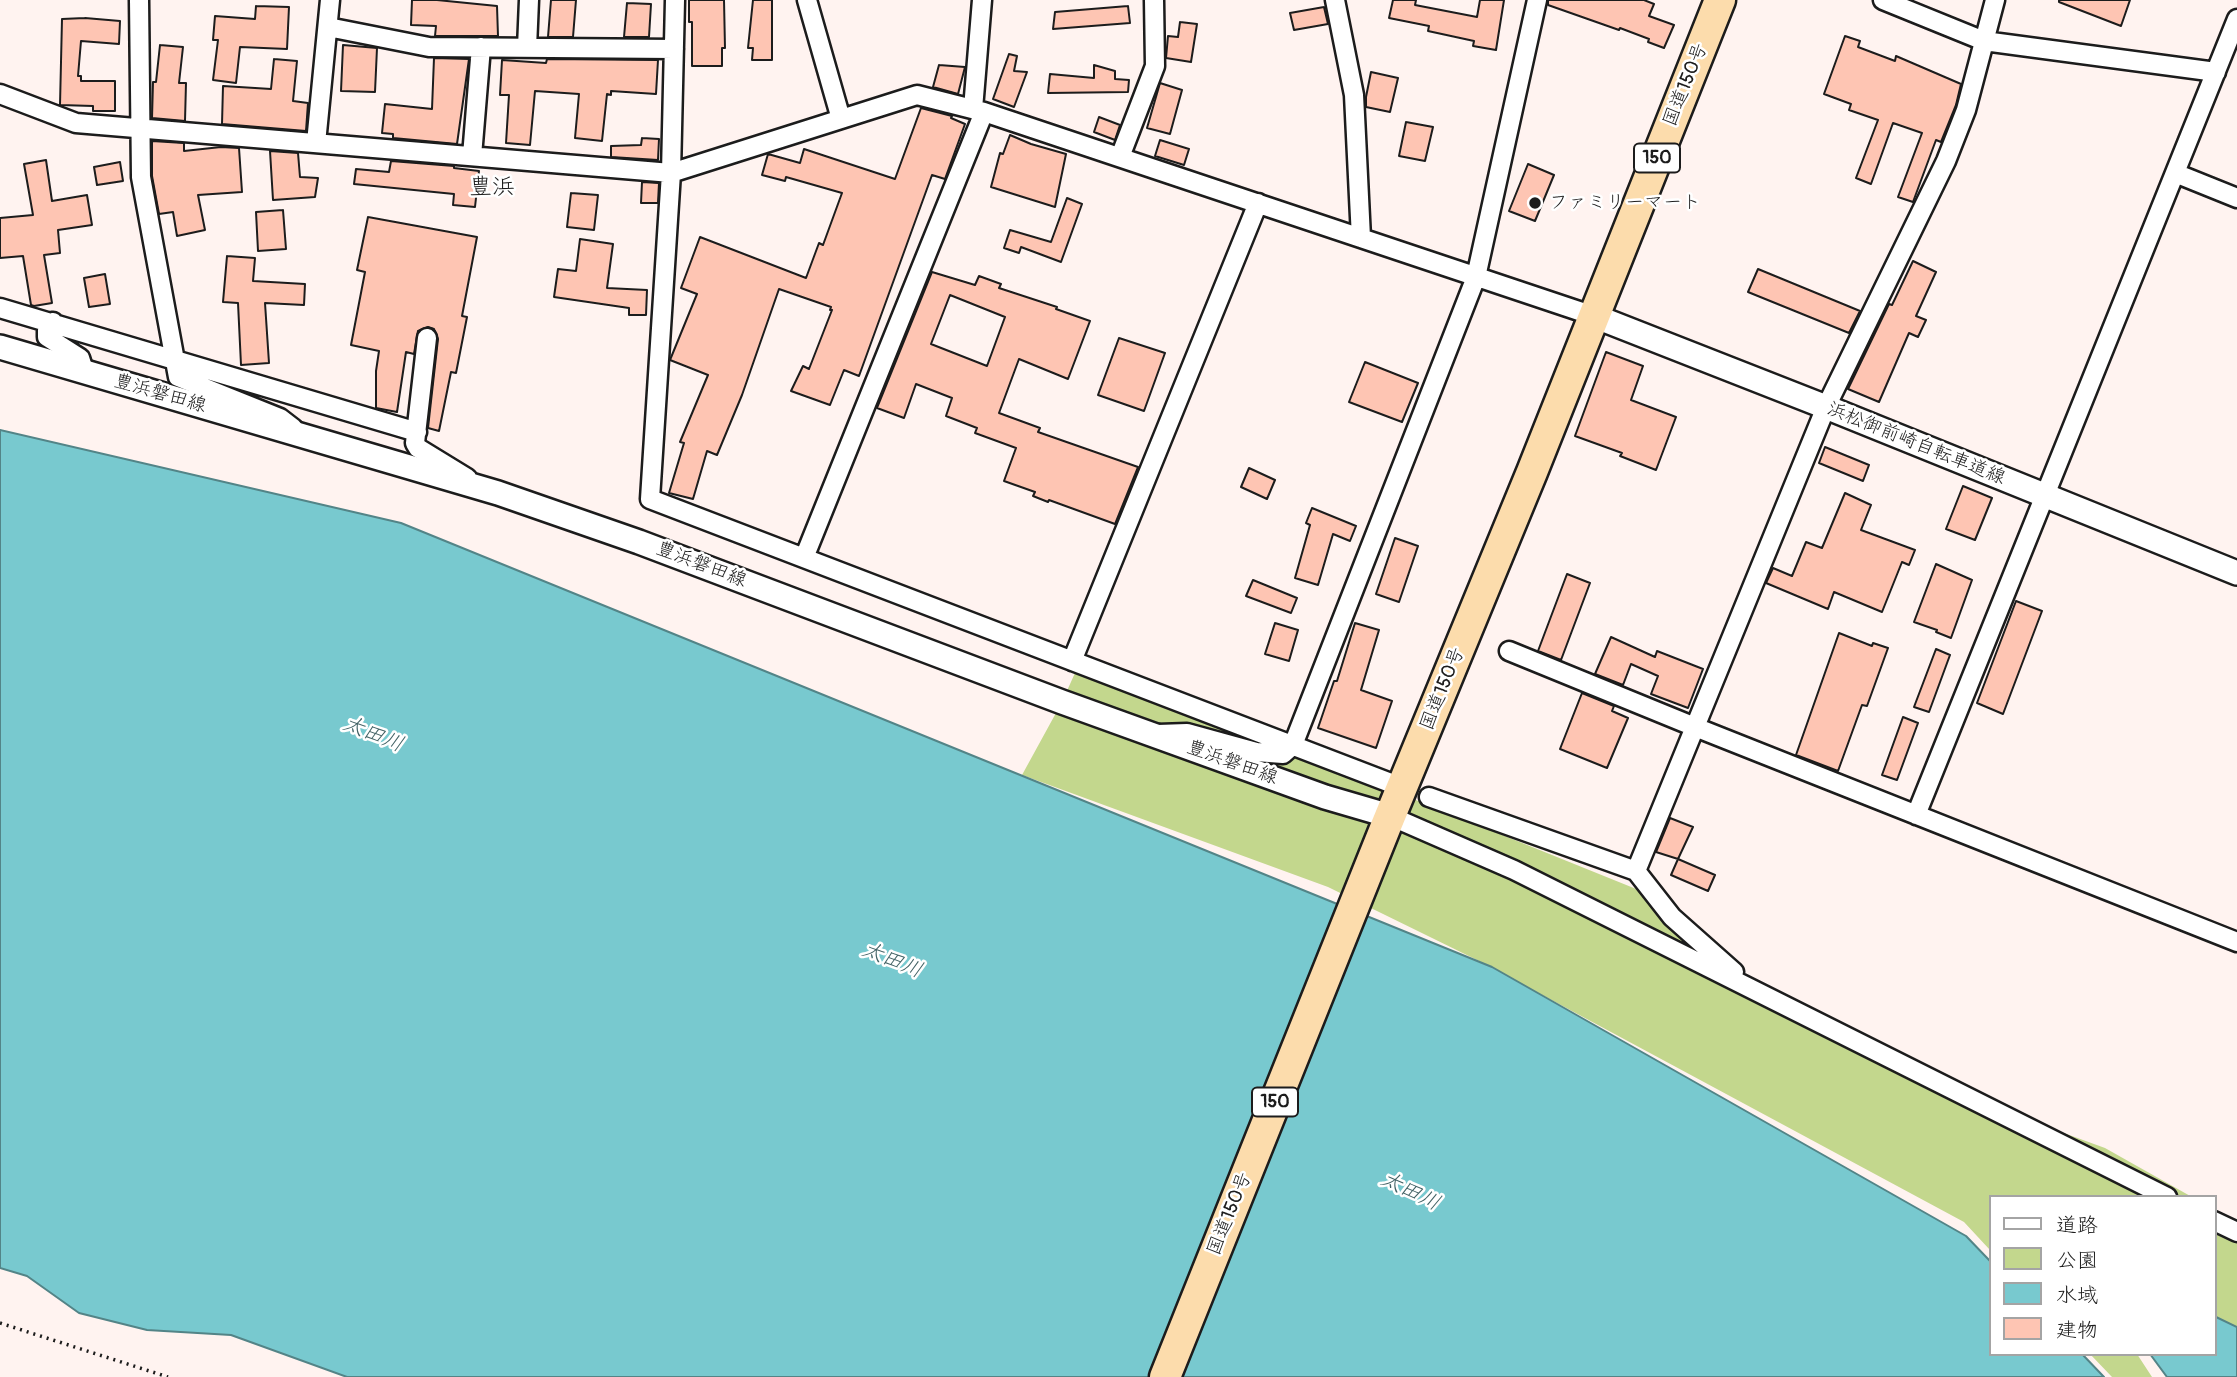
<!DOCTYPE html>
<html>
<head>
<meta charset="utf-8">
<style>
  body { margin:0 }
  #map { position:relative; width:2237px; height:1377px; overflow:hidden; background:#fff3f0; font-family:Pangolin,"Klee One",sans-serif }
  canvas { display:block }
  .legend { position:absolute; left:1989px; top:1195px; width:228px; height:161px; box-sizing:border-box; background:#fff; border:2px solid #a4a4a4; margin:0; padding:9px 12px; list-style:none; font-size:21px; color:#1c1c1c }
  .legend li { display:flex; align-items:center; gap:14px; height:35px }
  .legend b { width:35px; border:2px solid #a4a4a4 }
</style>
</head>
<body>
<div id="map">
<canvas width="2237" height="1377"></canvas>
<ul class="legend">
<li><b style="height:9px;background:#fff"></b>道路</li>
<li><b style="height:19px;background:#c3d78d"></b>公園</li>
<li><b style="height:19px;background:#78c9cf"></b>水域</li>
<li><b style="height:19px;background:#fec5b3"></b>建物</li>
</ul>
</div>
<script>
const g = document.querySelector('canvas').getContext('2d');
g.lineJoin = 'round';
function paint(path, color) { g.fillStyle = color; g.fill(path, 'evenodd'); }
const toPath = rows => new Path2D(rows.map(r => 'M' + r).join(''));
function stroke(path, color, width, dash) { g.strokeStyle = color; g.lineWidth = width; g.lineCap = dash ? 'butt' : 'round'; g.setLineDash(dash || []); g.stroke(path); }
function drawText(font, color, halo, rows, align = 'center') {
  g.font = font + ' Pangolin,"Klee One",sans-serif'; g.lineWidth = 5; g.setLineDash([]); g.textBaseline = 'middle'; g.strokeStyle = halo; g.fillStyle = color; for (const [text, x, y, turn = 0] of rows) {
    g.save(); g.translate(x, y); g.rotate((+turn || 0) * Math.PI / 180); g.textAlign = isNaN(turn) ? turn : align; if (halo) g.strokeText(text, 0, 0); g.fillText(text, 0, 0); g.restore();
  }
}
paint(toPath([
  [1079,664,1656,897,1761,993,1973,1100,2105,1148,2192,1197,1990,1197,1990,1250,1964,1222,1479,961,1328,887,1022,775,1062,702],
  [2214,1209,2237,1222,2237,1328,2214,1317],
  [2090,1354,2137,1354,2152,1377,2112,1377]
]), '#c3d78d');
const water = toPath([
  [0,430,401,523,1492,967,1966,1236,1990,1261,1990,1354,2082,1354,2104,1377,347,1377,231,1335,147,1330,79,1313,27,1276,0,1268,0,430],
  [2214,1316,2237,1327,2237,1377,2167,1377,2150,1354,2214,1354,2214,1316]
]);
paint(water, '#78c9cf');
stroke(water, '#538487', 2);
const building = toPath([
  [412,0,437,0,497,6,498,36,435,36,436,26,411,25,412,0],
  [551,0,576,0,573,37,548,37,551,0],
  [689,0,724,0,725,48,722,48,722,66,692,66,692,22,689,22,689,0],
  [753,0,772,0,772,60,752,60,753,48,748,48,753,0],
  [1393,0,1416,0,1415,5,1477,17,1480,0,1504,0,1496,50,1473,46,1474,41,1428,31,1429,26,1389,18,1393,0],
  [1548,0,1644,0,1654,4,1649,16,1674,25,1664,48,1648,42,1649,39,1620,28,1619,30,1548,5,1548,0],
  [2059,0,2130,0,2121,26,2059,2,2059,0],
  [627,3,651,4,649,37,624,37,627,3],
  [256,6,289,7,287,49,240,47,236,83,213,80,218,40,213,40,215,16,255,19,256,6],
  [1128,6,1130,23,1053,29,1055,12,1128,6],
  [1324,7,1328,24,1294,30,1290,13,1324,7],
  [85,18,120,21,119,44,81,41,78,76,81,76,81,81,115,81,115,111,93,111,93,106,60,105,62,19,85,18],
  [1180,22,1197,24,1191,62,1166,58,1168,36,1178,37,1180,22],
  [1845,36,1860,41,1858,47,1895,61,1896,56,1961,84,1956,105,1941,142,1936,140,1913,202,1898,197,1922,133,1893,123,1871,184,1856,178,1878,120,1849,110,1851,104,1824,94,1845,36],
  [160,45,183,47,179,83,186,83,185,121,152,118,153,82,156,82,160,45],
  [343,45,377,48,375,92,341,91,343,45],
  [1009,54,1017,56,1014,71,1027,72,1014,107,993,99,1009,54],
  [434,58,469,59,457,144,393,138,393,134,382,133,385,104,432,109,434,58],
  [274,59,297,61,293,101,308,103,306,131,222,124,223,86,271,89,274,59],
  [547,59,658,60,656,94,611,91,611,95,607,94,602,141,575,138,579,94,535,91,530,145,506,143,509,95,500,95,502,60,546,63,547,59],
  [939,65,965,67,958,94,933,87,939,65],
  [1094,65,1115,71,1115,79,1129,80,1128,92,1048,93,1050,74,1094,78,1094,65],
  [1371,72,1398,78,1390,112,1366,107,1366,97,1371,72],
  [1160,83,1182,90,1170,134,1147,128,1160,83],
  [921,108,952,116,951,118,965,124,945,179,932,175,859,376,844,370,830,405,791,391,803,366,809,369,832,310,830,310,831,307,779,289,742,395,717,455,707,451,693,499,669,493,684,443,680,442,708,375,670,360,697,294,681,288,700,237,806,278,819,243,823,245,842,193,786,177,785,181,762,175,768,154,800,163,804,149,895,179,921,108],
  [1099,117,1120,125,1115,140,1094,132,1099,117],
  [1406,122,1433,127,1425,161,1399,156,1406,122],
  [1010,135,1031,144,1066,154,1055,207,991,187,1000,153,1003,154,1010,135],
  [642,138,659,139,658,160,611,157,611,146,641,145,642,138],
  [1160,140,1189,149,1184,165,1155,156,1160,140],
  [152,141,184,143,184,151,221,147,239,148,242,192,198,195,205,230,177,236,173,212,159,214,152,176,152,141],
  [270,151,298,153,300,177,318,178,315,197,273,200,270,151],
  [46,160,52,201,87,195,92,225,58,230,60,253,44,255,52,303,34,306,31,305,23,256,0,258,0,218,33,215,24,164,46,160],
  [391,161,454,166,454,168,479,171,475,207,453,205,454,194,354,184,356,169,389,172,391,161],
  [120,162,123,181,97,185,94,167,120,162],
  [1528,164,1554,175,1535,221,1509,211,1528,164],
  [642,182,659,183,658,203,641,203,642,182],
  [571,193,598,195,594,230,567,227,571,193],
  [1067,198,1082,204,1061,262,1021,247,1019,253,1004,248,1010,230,1051,242,1067,198],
  [283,210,286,249,258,251,256,212,283,210],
  [368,217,477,237,462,316,467,317,456,373,451,372,439,431,428,428,438,339,434,329,428,327,418,331,414,354,406,352,397,412,376,408,376,371,379,351,351,345,365,272,357,270,368,217],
  [580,239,613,244,607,288,647,290,646,315,629,315,629,308,554,297,558,269,576,271,580,239],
  [227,256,255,258,253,281,305,284,304,305,265,303,269,363,241,365,238,303,223,302,227,256],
  [1913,261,1936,272,1916,316,1926,320,1918,337,1909,333,1879,402,1848,389,1889,304,1892,305,1913,261],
  [1758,269,1860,311,1849,333,1748,292,1758,269],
  [932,272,975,285,979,276,1001,284,999,288,1057,307,1056,309,1090,321,1068,379,1019,359,999,413,1040,428,1038,432,1138,467,1115,524,1049,500,1048,502,1033,496,1035,492,1004,481,1016,448,975,433,977,428,946,416,952,398,916,384,904,418,877,408,932,272],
  [950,295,1005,317,987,366,931,344,950,295],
  [105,274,110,304,89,307,84,278,105,274],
  [1119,338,1165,353,1144,411,1098,395,1119,338],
  [1606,352,1643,366,1631,400,1676,417,1656,470,1620,456,1622,453,1575,436,1606,352],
  [1365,362,1418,383,1402,422,1349,402,1365,362],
  [1825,447,1869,465,1863,481,1819,463,1825,447],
  [1249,468,1275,480,1267,499,1241,487,1249,468],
  [1963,486,1992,498,1975,540,1946,529,1963,486],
  [1845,493,1871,505,1861,530,1915,550,1909,565,1902,562,1882,612,1834,592,1828,609,1766,583,1773,568,1792,576,1806,542,1822,548,1845,493],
  [1312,508,1356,526,1350,541,1333,534,1318,585,1295,578,1310,525,1306,523,1312,508],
  [1395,538,1418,546,1399,602,1376,594,1395,538],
  [1936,564,1972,580,1951,638,1936,632,1937,630,1914,622,1936,564],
  [1567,574,1590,583,1561,660,1538,651,1567,574],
  [1253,580,1297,598,1291,613,1246,596,1253,580],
  [2016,601,2042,611,2003,714,1977,703,2016,601],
  [1275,623,1298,630,1289,661,1265,654,1275,623],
  [1355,623,1379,630,1361,690,1392,701,1376,748,1318,728,1334,681,1337,681,1355,623],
  [1839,633,1872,646,1873,643,1888,648,1867,706,1862,705,1838,771,1796,755,1839,633],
  [1611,637,1655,657,1657,651,1703,669,1688,708,1651,694,1658,676,1631,664,1623,685,1595,674,1611,637],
  [1936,649,1950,655,1929,712,1914,707,1936,649],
  [1582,693,1614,706,1612,711,1628,718,1607,768,1560,749,1582,693],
  [1903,717,1918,723,1897,780,1882,775,1903,717],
  [1670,818,1693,827,1678,859,1656,852,1670,818],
  [1678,859,1715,875,1708,891,1671,875,1678,859]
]);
paint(building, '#fec5b3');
stroke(building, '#1c1c1c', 2);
const street = toPath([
  [139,0,141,177,178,377,280,418,293,428],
  [675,0,671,173,650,499,1388,782],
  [807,0,841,119],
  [1335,0,1354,95,1361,238],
  [1883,0,1984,41,2216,72],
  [328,27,429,47,674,49],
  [527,48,529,0],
  [0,94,76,123,671,173,917,95,984,112,1594,316],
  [973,109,982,0],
  [316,143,330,0],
  [472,156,481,47],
  [1120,157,1155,66,1154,0],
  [2175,173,2237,198],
  [0,308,417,432],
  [53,322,47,330,47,337,80,358,84,371],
  [427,338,415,443,418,448,467,478],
  [804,558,984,112],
  [1509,651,1695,727,2237,942],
  [1072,661,1258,203],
  [1158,734,1187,733,1256,752,1283,754,1293,745,1476,277,1537,0],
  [1429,797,1636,871,1672,917,1734,972],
  [1916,815,2237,19],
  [1390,816,1514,870,2167,1197],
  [1636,871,1826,407,1946,161,1966,110,1995,0],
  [2214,1221,2237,1232]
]);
const secondary = toPath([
  [1594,316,1826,407,2237,573],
  [0,347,498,493,639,542,1062,702,1325,797,1390,816]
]);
const highway = toPath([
  [1165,1377,1386,826,1532,472,1720,0]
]);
stroke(street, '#1c1c1c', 23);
stroke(secondary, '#1c1c1c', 28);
stroke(highway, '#1c1c1c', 35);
stroke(toPath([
  [0,1323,168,1377]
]), '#1c1c1c', 3.5, [2, 5]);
stroke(street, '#fff', 18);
stroke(secondary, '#fff', 23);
stroke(highway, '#fcdcac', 30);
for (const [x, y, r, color] of [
  [1535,203,7,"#1c1c1c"]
]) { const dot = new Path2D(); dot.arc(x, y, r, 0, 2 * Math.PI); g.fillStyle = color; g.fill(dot); stroke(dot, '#fff', 2.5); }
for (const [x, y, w] of [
  [1657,158,46],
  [1275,1102,46]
]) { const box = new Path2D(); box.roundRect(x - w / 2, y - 14.5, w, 29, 5); g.fillStyle = '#fff'; g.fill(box); stroke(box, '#1c1c1c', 2); }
drawText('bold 18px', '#1c1c1c', null, [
  ["150",1657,158],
  ["150",1275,1102]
]);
drawText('19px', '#1c1c1c', '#fff', [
  ["国道150号",1686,85,-68],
  ["豊浜磐田線",160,394,16],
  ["浜松御前崎自転車道線",1916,444,22],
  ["豊浜磐田線",701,565,21],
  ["国道150号",1443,689,-68],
  ["豊浜磐田線",1232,763,20],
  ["国道150号",1230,1214,-68]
]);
drawText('19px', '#1c1c1c', '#fff', [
  ["ファミリーマート",1549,203]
], 'left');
drawText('italic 21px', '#416164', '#fff', [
  ["太田川",373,735,22],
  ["太田川",892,961,22],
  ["太田川",1410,1192,26]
]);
drawText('23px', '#1c1c1c', '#fff', [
  ["豊浜",492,188]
]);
</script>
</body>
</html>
